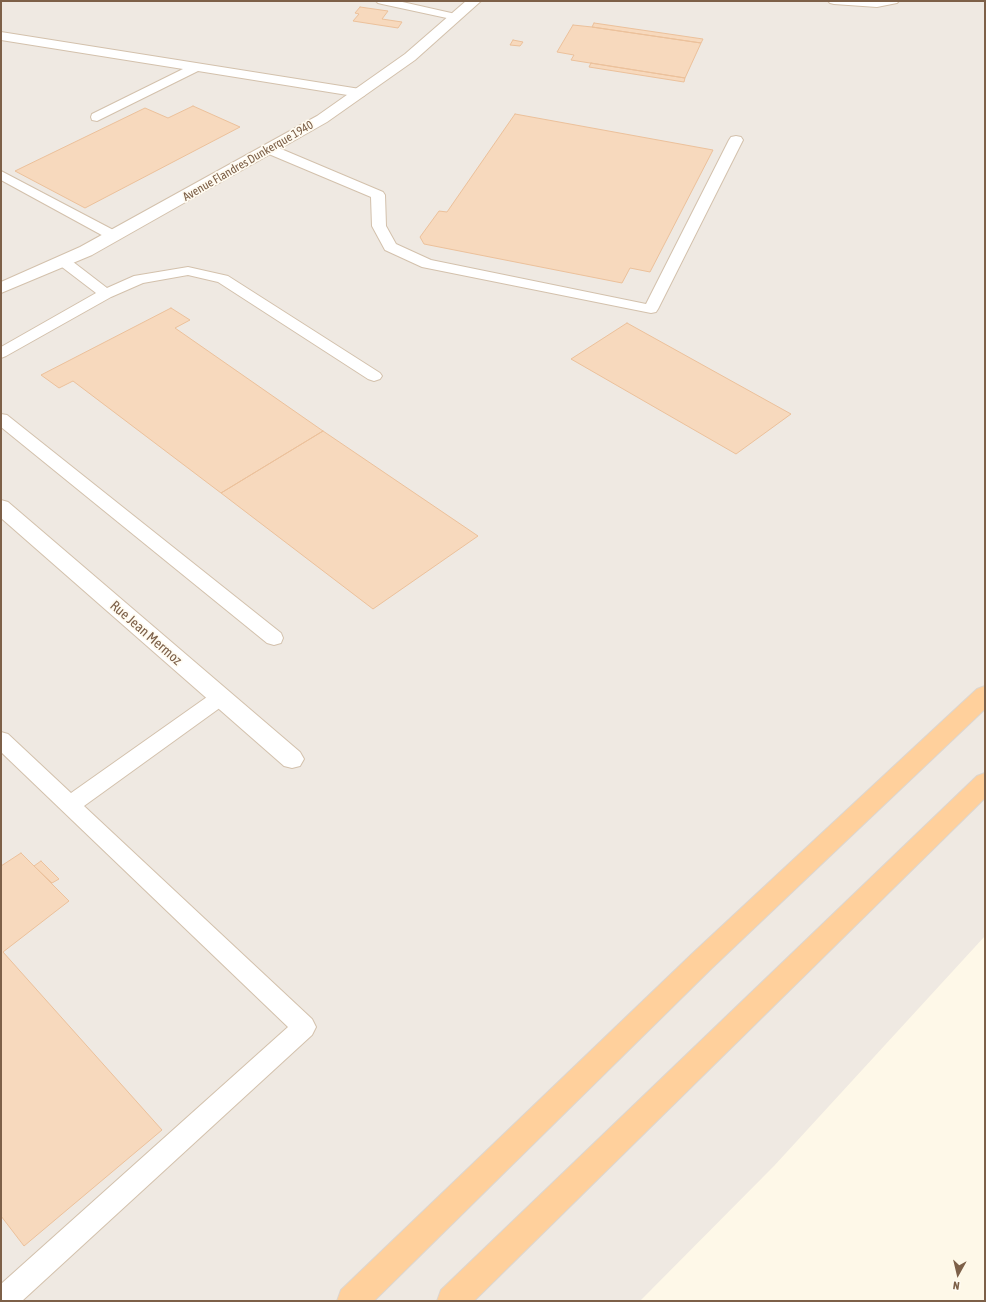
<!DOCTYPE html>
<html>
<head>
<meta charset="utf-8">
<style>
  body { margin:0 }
  #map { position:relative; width:986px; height:1302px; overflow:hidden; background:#fef8e8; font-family:"Asap Condensed",sans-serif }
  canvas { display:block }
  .frame { position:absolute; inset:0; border:2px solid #7d6048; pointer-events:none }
  .north { position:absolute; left:938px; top:1254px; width:40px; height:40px; -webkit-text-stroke:3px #fffbf1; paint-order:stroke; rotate:188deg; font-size:11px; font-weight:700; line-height:16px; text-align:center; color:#7d6048 }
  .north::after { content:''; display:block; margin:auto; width:14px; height:18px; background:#7d6048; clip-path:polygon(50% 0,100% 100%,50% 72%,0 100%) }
</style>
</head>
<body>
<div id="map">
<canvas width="986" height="1302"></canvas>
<div class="frame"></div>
<div class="north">N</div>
</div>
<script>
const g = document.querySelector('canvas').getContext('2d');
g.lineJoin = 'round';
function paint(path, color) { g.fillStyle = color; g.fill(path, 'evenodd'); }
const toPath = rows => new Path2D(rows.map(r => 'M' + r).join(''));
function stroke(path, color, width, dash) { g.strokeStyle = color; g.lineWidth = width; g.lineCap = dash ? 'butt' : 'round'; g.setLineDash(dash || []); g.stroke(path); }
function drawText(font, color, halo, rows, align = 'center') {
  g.font = font + ' "Asap Condensed",sans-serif'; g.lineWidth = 3.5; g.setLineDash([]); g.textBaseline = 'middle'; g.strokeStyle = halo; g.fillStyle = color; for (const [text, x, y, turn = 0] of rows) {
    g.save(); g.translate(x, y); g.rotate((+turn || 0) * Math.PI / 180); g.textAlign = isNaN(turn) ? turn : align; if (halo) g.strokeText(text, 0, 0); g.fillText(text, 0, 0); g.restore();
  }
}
paint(toPath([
  [1,1,985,1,985,936,774,1166,640,1301,1,1301]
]), '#efe9e2');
const building = toPath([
  [360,7,388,11,382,19,402,22,398,28,353,21,359,14,355,13,360,7],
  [594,23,703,39,701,43,592,27,594,23],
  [573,25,592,27,701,43,685,78,571,60,574,55,557,52,573,25],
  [513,40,523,42,520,46,510,45,513,40],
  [591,63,685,78,684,82,589,67,591,63],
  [193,106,240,127,85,208,15,171,145,108,168,118,193,106],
  [515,114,713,150,650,272,630,268,622,283,424,244,420,237,439,211,447,212,515,114],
  [171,308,190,320,175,328,323,431,221,493,73,381,59,388,41,375,171,308],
  [627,323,791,414,736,454,571,359,627,323],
  [323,431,478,536,373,609,221,493,323,431],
  [21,853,69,901,3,952,162,1130,24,1246,1,1216,1,866,21,853],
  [41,861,59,879,52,883,34,866,41,861]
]);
paint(building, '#f7d9bd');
stroke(building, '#ecc19b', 1);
const service = toPath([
  [376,1,398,1,460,15,462,17,460,19,456,20,382,4,378,3,376,1],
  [828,1,899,1,897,3,877,7,834,4,830,3,828,1],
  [1,32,360,89,364,90,366,93,364,96,360,97,198,71,97,121,92,120,91,117,92,114,183,69,1,40,1,32],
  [736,136,741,137,743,140,658,309,656,312,651,313,422,267,385,250,372,226,371,197,264,152,262,149,264,146,269,145,274,146,383,192,385,195,386,226,396,244,431,260,646,304,729,140,731,137,736,136],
  [1,171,119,233,121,236,119,239,114,240,109,239,1,180,1,171],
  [63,257,68,258,107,288,134,276,188,267,228,276,380,373,382,376,380,379,374,381,368,379,218,282,188,275,143,283,111,297,6,356,1,358,1,347,96,293,58,264,56,261,58,258,63,257],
  [1,414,7,415,281,633,283,638,281,643,274,645,267,643,1,427,1,414],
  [221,690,228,692,231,697,228,702,84,806,312,1019,316,1027,312,1035,22,1301,1,1301,1,1284,288,1027,1,752,1,732,8,734,71,793,214,692,221,690]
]);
const minor = toPath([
  [466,1,481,1,415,60,327,122,92,255,1,293,1,282,80,247,317,116,405,54,466,1],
  [1,500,8,502,300,752,304,759,300,766,292,768,284,766,1,518,1,500]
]);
const trunk = toPath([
  [985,686,985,709,712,968,374,1301,337,1301,341,1290,694,952,977,689,985,686],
  [985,773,985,798,474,1301,437,1301,441,1290,977,776,985,773]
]);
stroke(service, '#d3c1ac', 2);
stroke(minor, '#d3c1ac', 2);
stroke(trunk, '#ddd6cf', 2);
paint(service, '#fff');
paint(minor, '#fff');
paint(trunk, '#ffd09c');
drawText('12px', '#7d6048', '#fffbf1', [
  ["Avenue Flandres Dunkerque 1940",248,161,-30]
]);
drawText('14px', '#7d6048', '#fffbf1', [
  ["Rue Jean Mermoz",146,633,41]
]);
</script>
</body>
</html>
